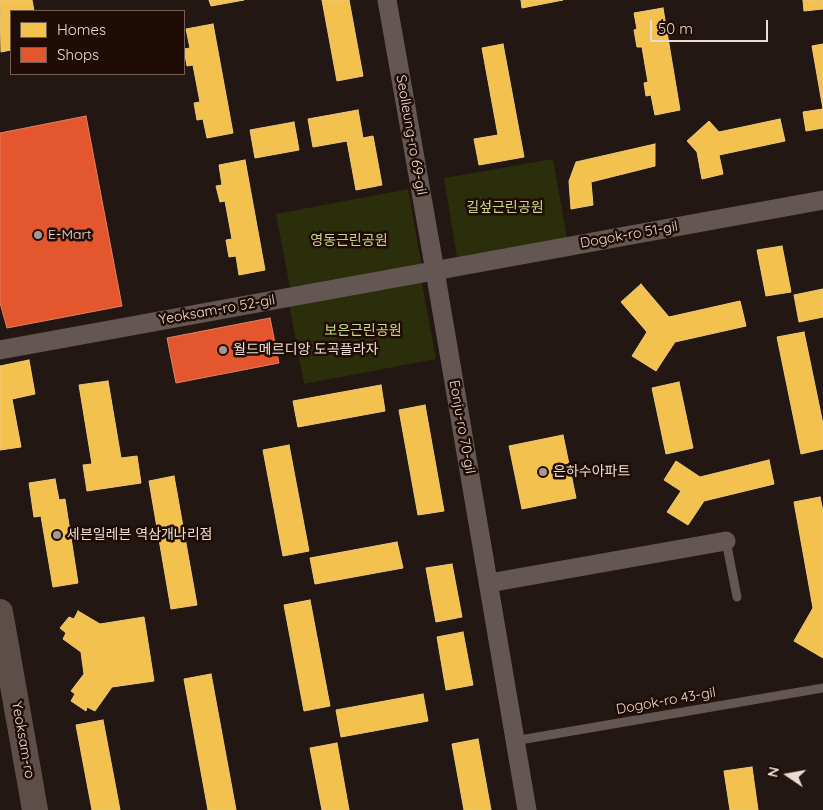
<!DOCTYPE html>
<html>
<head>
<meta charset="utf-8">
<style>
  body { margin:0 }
  #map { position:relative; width:823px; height:810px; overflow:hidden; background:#221712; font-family:Quicksand,sans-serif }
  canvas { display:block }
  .legend { position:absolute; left:10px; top:10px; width:175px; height:65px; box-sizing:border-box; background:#1f0c04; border:1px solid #715f58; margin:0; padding:6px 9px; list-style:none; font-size:15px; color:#ebdcd5 }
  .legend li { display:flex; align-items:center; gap:10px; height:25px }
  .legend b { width:25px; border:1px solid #715f58 }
  .north { position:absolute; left:763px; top:750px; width:50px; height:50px; -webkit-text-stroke:4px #1f0c04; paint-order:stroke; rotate:282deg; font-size:14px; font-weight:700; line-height:20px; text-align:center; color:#ebdcd5 }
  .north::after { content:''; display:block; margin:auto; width:18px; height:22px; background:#ebdcd5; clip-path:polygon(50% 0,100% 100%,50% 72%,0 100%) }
  .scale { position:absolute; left:650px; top:20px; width:118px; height:22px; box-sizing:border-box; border:2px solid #ebdcd5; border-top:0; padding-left:6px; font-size:15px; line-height:18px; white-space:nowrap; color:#ebdcd5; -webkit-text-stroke:4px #1f0c04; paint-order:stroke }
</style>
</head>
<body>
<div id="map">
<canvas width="823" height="810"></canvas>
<ul class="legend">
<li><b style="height:14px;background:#f2c14e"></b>Homes</li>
<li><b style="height:14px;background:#e4572e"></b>Shops</li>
</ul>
<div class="north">N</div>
<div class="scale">50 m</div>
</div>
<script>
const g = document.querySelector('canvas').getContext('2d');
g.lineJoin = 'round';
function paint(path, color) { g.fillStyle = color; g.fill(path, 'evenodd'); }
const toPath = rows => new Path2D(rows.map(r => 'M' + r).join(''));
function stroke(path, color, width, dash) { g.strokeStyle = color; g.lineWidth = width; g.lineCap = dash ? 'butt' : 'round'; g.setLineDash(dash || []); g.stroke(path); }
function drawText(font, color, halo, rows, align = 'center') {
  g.font = font + ' Quicksand,"Noto Sans KR",sans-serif'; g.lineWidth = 5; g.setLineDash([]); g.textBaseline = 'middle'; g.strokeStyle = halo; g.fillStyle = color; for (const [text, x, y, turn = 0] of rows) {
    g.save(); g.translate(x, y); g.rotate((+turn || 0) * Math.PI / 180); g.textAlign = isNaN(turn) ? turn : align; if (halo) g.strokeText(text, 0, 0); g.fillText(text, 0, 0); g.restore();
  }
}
paint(toPath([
  [553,159,567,238,457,257,444,178],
  [408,189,422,267,291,293,276,214],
  [421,278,436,359,304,384,289,304]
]), '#2a2e0a');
const homes = toPath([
  [0,0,32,0,34,11,11,11,11,50,1,52,0,0],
  [209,0,244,0,211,6,209,0],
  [322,0,349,0,363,76,337,81,322,0],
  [521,0,563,0,522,8,521,0],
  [803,0,823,0,823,9,804,11,803,0],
  [663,8,680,110,655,115,651,95,646,96,644,83,648,82,642,47,637,47,634,30,637,29,634,13,663,8],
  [213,24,233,133,207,138,203,119,197,120,194,103,200,102,193,65,187,66,184,49,190,48,186,29,213,24],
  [503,44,524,157,479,165,474,139,498,135,482,48,503,44],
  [823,44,823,128,806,131,803,112,823,109,812,46,823,44],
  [358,110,363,138,373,136,382,185,356,190,347,141,313,147,308,119,358,110],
  [780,119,785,141,719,155,723,174,702,179,697,152,687,141,709,121,719,132,780,119],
  [294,122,299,150,255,158,250,130,294,122],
  [655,144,655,166,591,182,593,205,571,209,569,181,576,162,655,144],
  [245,160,265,270,239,275,236,256,229,257,226,240,232,239,225,201,220,202,216,186,222,185,219,165,245,160],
  [782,246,791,292,766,296,757,250,782,246],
  [641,284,669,317,740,301,746,326,675,342,656,371,632,356,647,332,621,302,641,284],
  [823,289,823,317,799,322,794,295,823,289],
  [804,332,823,424,823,449,801,454,777,337,804,332],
  [29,360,35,394,12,399,21,447,0,450,0,366,29,360],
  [108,381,121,458,137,456,141,483,87,491,83,465,92,464,79,385,108,381],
  [679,382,693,448,666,454,652,388,679,382],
  [381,385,385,411,298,427,293,401,381,385],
  [425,405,444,511,418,515,399,410,425,405],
  [563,435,576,498,522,509,509,446,563,435],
  [289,445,309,551,283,556,263,450,289,445],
  [769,460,774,484,704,501,688,525,667,512,681,491,664,480,676,461,700,477,769,460],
  [174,476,197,605,171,609,149,481,174,476],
  [55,479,59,500,65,499,78,583,53,587,41,516,34,517,29,483,55,479],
  [820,497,823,511,823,658,794,641,813,608,794,502,820,497],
  [397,542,403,568,315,584,310,558,397,542],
  [452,564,462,617,436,622,426,568,452,564],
  [310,600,330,706,304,711,284,605,310,600],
  [78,611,100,624,144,617,154,681,112,687,95,711,87,707,86,711,71,701,75,694,71,691,84,674,81,652,63,639,66,633,60,628,69,617,74,619,78,611],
  [463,632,473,685,446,690,437,637,463,632],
  [211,674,236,810,208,810,184,679,211,674],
  [423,694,428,721,341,737,336,710,423,694],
  [103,720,120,810,92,810,76,725,103,720],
  [478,739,491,810,464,810,452,744,478,739],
  [337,743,349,810,322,810,310,748,337,743],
  [752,767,758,810,730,810,724,771,752,767]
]);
paint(homes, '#f2c14e');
stroke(homes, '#f0c976', 1);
const shops = toPath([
  [86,116,122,306,7,328,0,303,0,133,86,116],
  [270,318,279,363,176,383,167,338,270,318]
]);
paint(shops, '#e4572e');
stroke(shops, '#e67f60', 1);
stroke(toPath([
  [726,541,737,597],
  [514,741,823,688]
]), '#645653', 9);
stroke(toPath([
  [387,0,435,271,527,810],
  [0,350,823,200],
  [489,583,726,541]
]), '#645653', 19);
stroke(toPath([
  [0,612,35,810]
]), '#5e4e4a', 26);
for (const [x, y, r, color] of [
  [38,235,5,"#a59791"],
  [223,350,5,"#a59791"],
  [543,472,5,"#a59791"],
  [57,535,5,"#a59791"]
]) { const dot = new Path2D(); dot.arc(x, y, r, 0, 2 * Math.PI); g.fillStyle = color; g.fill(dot); stroke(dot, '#1f0c04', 2); }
drawText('14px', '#ebdcd5', '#1f0c04', [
  ["Seolleung-ro 69-gil",411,135,80],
  ["Dogok-ro 51-gil",629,235,-10],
  ["Yeoksam-ro 52-gil",217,310,-10],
  ["Eonju-ro 70-gil",462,427,80],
  ["Dogok-ro 43-gil",666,701,-10],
  ["Yeoksam-ro",23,740,80]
]);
drawText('14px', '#c6d787', '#1f0c04', [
  ["길섶근린공원",505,208],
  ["영동근린공원",349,241],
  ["보은근린공원",363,331]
]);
drawText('14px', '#ebdcd5', '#1f0c04', [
  ["E-Mart",48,235],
  ["월드메르디앙 도곡플라자",233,350],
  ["은하수아파트",553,472],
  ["세븐일레븐 역삼개나리점",67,535]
], 'left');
</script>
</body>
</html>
